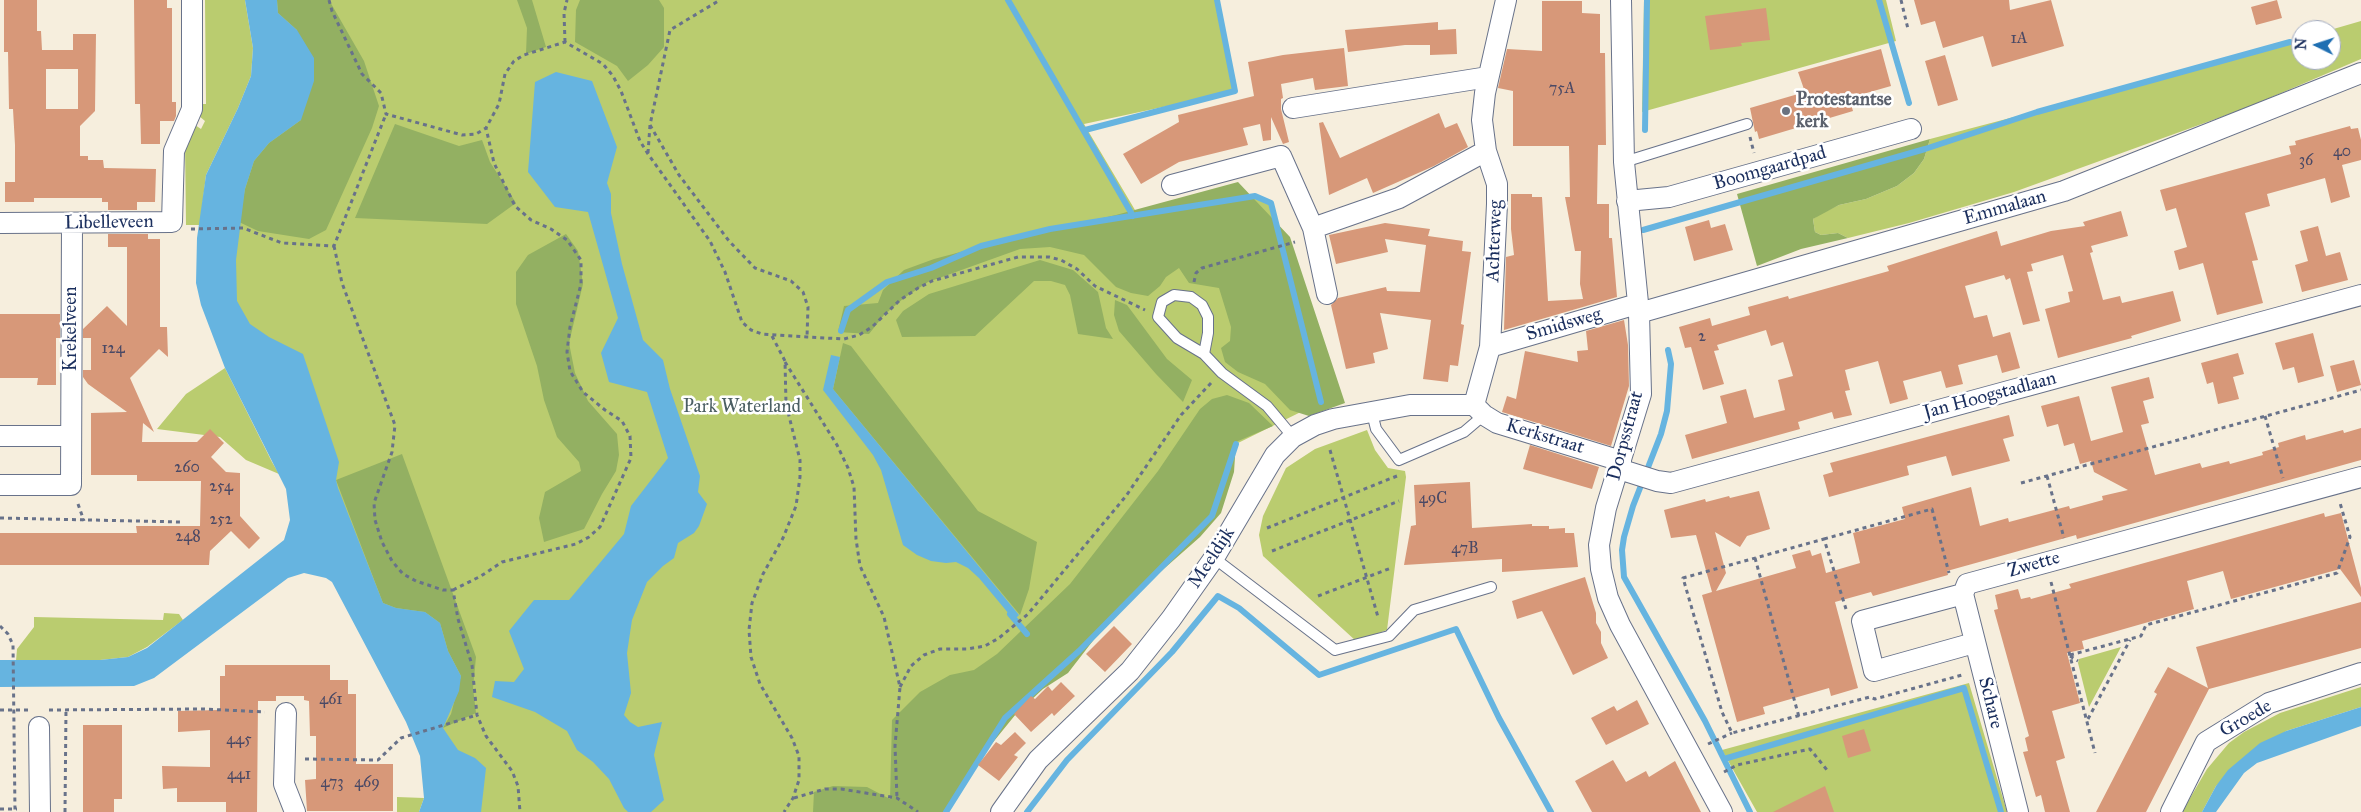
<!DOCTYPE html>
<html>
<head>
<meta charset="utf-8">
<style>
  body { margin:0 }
  #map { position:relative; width:2361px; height:812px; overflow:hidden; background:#f6eedd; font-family:"IM FELL Great Primer",serif }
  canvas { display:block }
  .north { position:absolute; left:2291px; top:20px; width:50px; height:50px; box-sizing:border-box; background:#fff; border:1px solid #a4acbf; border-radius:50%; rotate:274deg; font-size:14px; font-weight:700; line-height:20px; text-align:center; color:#1b2f5e }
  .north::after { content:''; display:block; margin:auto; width:18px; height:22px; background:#1f6fb2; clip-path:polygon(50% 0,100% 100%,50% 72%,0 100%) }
</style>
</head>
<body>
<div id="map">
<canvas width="2361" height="812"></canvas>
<div class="north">N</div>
</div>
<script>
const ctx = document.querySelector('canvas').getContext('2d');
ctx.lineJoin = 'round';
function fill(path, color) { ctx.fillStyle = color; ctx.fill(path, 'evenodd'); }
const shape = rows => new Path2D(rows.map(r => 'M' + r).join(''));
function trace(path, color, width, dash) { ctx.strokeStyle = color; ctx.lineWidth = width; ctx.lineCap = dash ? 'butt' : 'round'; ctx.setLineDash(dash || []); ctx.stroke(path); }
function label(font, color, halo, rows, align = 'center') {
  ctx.font = font + ' "IM FELL Great Primer",serif'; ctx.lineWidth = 5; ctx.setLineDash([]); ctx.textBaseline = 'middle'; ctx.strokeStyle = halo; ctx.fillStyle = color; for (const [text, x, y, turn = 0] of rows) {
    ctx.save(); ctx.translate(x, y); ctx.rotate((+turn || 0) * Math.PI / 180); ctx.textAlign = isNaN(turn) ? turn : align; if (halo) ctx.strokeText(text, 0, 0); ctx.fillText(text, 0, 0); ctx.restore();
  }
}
fill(shape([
  [205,0,245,0,253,48,251,76,238,108,206,175,200,225,186,225,185,143,195,125,201,129,205,121,199,116,199,104,206,104],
  [256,0,1218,0,1237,88,1228,93,1084,124,1135,210,1130,211,1133,216,1255,196,1271,203,1321,402,1236,444,1212,516,1005,718,946,812,443,812,398,648,224,298,219,208,263,108],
  [1644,0,1886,0,1896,41,1642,112],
  [2361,21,2361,59,2246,108,2014,192,1909,223,1848,238,1838,233,1821,235,1815,232,1813,219,1820,214,1839,205,1866,199,1897,186,1914,173,1924,159,1930,139,2178,74,2301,38,2301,60,2331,60,2330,30],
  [225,368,272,462,279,474,246,460,220,437,157,429,186,394],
  [1367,430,1375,450,1388,468,1405,471,1406,477,1387,630,1356,641,1263,556,1259,535,1263,516,1286,468,1315,449],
  [164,613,179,614,183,620,147,647,128,657,100,660,16,661,17,649,34,627,34,617,163,620],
  [2121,647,2089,707,2078,663,2079,659],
  [1969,683,2007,812,1757,812,1722,750],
  [2361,687,2361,707,2286,731,2216,786,2202,812,2182,812,2207,769,2229,743,2244,732,2280,713],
  [397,797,424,798,419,812,397,812]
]), '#bacc6f');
fill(shape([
  [277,0,329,0,364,61,379,106,372,128,326,230,309,239,258,231,239,222,245,189,254,161,269,143,301,120,297,30,278,13],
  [517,0,532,0,546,47,526,54,527,28],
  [580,0,659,0,664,8,664,47,648,65,628,81,617,66,575,42,576,10],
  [395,124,459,146,482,140,490,162,516,203,487,224,355,218],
  [1930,139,1924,159,1914,173,1897,186,1866,199,1839,205,1813,219,1815,232,1821,235,1838,233,1848,238,1801,249,1757,266,1737,194],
  [1238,182,1290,237,1345,403,1309,416,1290,410,1265,384,1238,372,1225,362,1221,348,1230,341,1231,327,1219,288,1189,283,1179,268,1166,277,1160,286,1148,296,1131,293,1116,287,1084,255,1050,247,1020,249,928,282,904,298,884,315,869,334,838,332,844,306,878,303,883,290,904,270,934,259,1002,241,1116,215],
  [566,234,578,251,583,284,569,343,575,373,588,401,617,434,619,455,616,471,602,494,584,529,544,542,539,518,545,492,581,471,579,462,557,437,544,400,537,366,516,304,516,272,528,255],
  [1040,260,1073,270,1098,292,1106,328,1113,339,1078,334,1070,295,1065,285,1051,281,1034,281,975,336,902,337,896,320,903,311,929,294],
  [1115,300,1127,305,1167,359,1192,380,1183,402,1156,374,1119,331,1114,315],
  [843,343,851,346,978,511,1037,542,1029,589,1020,615,833,389],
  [1227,395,1249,403,1273,426,1236,442,1234,472,1221,513,1200,537,1116,611,1068,673,1043,689,1016,714,968,773,946,812,813,812,814,792,833,786,867,787,890,799,892,720,920,692,950,675,974,670,997,654,1070,584,1158,471,1200,409,1212,399],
  [402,454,476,657,473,688,476,713,443,728,451,714,461,676,448,651,440,623,425,612,396,608,383,603,336,480]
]), '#93b062');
fill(shape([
  [245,0,277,0,278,13,297,30,314,58,314,81,301,120,269,143,254,161,245,189,236,260,237,301,250,324,269,337,303,354,339,462,336,480,338,488,383,603,396,608,425,612,440,623,448,651,461,676,459,691,443,728,458,750,475,758,486,768,481,812,419,812,424,798,420,756,406,722,332,582,326,578,304,573,288,578,154,678,134,686,0,687,0,660,100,660,128,657,147,648,284,540,290,520,286,489,225,368,201,305,196,283,197,238,206,175,238,108,251,76,253,48],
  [556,72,592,81,617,147,607,183,611,194,611,213,622,264,643,340,663,360,670,389,700,476,698,492,707,504,699,526,694,533,678,543,674,558,663,566,647,582,632,620,627,653,631,693,624,715,630,722,638,727,662,722,654,755,664,800,651,812,628,812,624,808,609,779,593,762,577,750,567,731,535,712,492,697,495,681,514,682,524,669,509,631,534,600,569,600,624,534,631,506,668,458,647,392,609,382,601,353,618,318,588,212,555,207,528,172,535,82],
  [831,355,840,357,833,389,1019,615,1014,620,979,578,968,568,956,562,946,563,931,561,917,555,903,545,881,470,873,455,823,390],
  [2361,707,2361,726,2257,763,2244,773,2216,812,2202,812,2216,786,2228,770,2260,743,2286,731]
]), '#66b4e0');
trace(shape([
  [1008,0,1133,216],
  [1879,0,1909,103],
  [1085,130,1235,91,1217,0],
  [1645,130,1647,0],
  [1643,230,1925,149,2037,112,2290,42],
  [841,331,848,310,887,282,931,268,981,246,1050,229,1255,196,1271,203,1321,402],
  [1668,350,1671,364,1667,411,1661,434,1633,506,1624,537,1622,550,1624,577,1705,721,1750,812],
  [1010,614,1027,634],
  [1724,759,1964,688,2001,812],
  [946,812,1005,718,1079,651,1212,516,1236,444],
  [1027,812,1067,760,1172,652,1218,596,1239,608,1319,675,1456,629,1499,718,1551,812]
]), '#66b4e0', 6);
fill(shape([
  [4,0,37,0,37,31,41,31,42,50,73,50,73,34,96,34,95,111,80,126,80,156,88,156,88,160,103,160,104,168,156,169,155,202,137,202,137,210,108,210,108,202,102,202,102,198,34,198,34,202,5,202,5,182,15,182,15,145,13,109,9,109,8,52,4,52],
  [46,69,78,69,78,109,46,109],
  [134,0,167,0,167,8,172,8,172,102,176,102,176,116,174,121,160,121,160,144,141,144,140,104,135,104],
  [1914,0,2009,0,2010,10,2051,0,2064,46,1992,67,1983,36,1943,48,1935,21,1921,25],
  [2277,0,2282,18,2256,25,2251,7],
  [1542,1,1582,1,1582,13,1600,14,1600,53,1605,53,1606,145,1598,145,1597,204,1609,204,1609,238,1612,238,1617,297,1504,330,1506,257,1514,255,1511,229,1511,194,1532,194,1532,197,1542,197,1548,301,1583,299,1580,284,1581,251,1575,251,1565,197,1570,197,1569,146,1513,146,1513,91,1498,88,1507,49,1542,51],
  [1766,8,1770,40,1741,43,1742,46,1710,50,1705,16],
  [1438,22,1438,30,1456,29,1457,54,1430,55,1430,45,1405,45,1348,52,1345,30],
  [1344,48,1348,86,1315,90,1313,78,1281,84,1283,98,1281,99,1281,109,1289,142,1283,144,1271,117,1271,140,1263,141,1260,124,1243,128,1248,145,1179,162,1141,184,1123,154,1179,122,1178,115,1254,96,1248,62,1283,55],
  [1881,49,1891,86,1849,98,1853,111,1759,139,1757,131,1755,132,1750,108,1805,92,1798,72],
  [1945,55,1958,100,1938,106,1925,61],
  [1439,113,1445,128,1457,123,1468,147,1434,166,1373,193,1367,178,1329,195,1319,123,1323,122,1340,158],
  [2350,126,2351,129,2358,128,2361,140,2361,160,2342,165,2350,197,2331,203,2325,178,2267,194,2270,206,2245,213,2258,260,2252,261,2263,303,2217,315,2203,263,2179,270,2174,251,2187,247,2176,208,2166,211,2160,190,2291,154,2289,146,2296,145,2295,141],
  [2121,211,2128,236,2091,246,2093,252,2090,253,2103,300,2120,296,2122,303,2173,291,2181,321,2131,336,2132,338,2058,358,2045,309,2070,302,2068,292,2073,291,2063,255,2031,264,2033,271,2027,272,2040,321,2023,325,2010,278,2006,280,2004,275,1965,286,1974,318,1987,315,1993,337,2010,332,2020,368,2002,373,1997,355,1958,365,1963,384,1946,388,1941,371,1903,381,1908,399,1890,404,1878,361,1845,370,1850,390,1845,391,1852,415,1834,419,1832,412,1798,422,1800,429,1692,459,1685,435,1727,423,1720,396,1746,389,1754,418,1785,410,1778,380,1793,376,1783,342,1771,346,1766,330,1717,345,1719,350,1714,351,1724,384,1703,390,1691,347,1685,348,1679,327,1710,318,1712,326,1750,315,1748,307,1788,296,1789,299,1889,271,1887,266,1997,231,2001,246,2051,231,2085,226,2083,222],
  [1709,220,1711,228,1725,224,1733,250,1694,261,1685,227],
  [1385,223,1430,229,1428,236,1463,241,1462,251,1471,252,1461,324,1464,325,1458,366,1450,365,1448,382,1423,379,1431,320,1380,313,1388,349,1373,353,1375,363,1346,369,1331,305,1338,298,1386,287,1387,291,1420,292,1426,245,1385,239,1388,252,1336,264,1329,235],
  [2318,226,2326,256,2340,252,2348,280,2302,292,2295,265,2308,261,2300,231],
  [108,234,148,234,148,239,160,239,160,327,167,327,168,357,159,349,130,378,154,432,143,423,142,442,197,442,210,429,224,443,211,457,226,472,240,473,240,516,260,538,249,549,231,531,210,551,209,565,0,565,0,533,137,533,136,526,200,526,201,481,137,481,137,475,91,475,91,413,127,412,88,384,83,377,83,370,91,370,91,338,83,338,83,329,107,306,127,326,127,247,108,247],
  [0,314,60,314,60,338,56,338,56,385,37,385,38,378,0,378],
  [1624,320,1628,345,1629,386,1611,446,1502,412,1507,396,1516,399,1525,351,1578,362,1577,351,1588,350,1586,331],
  [2313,333,2324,376,2298,383,2294,367,2283,370,2275,343],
  [2238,353,2244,374,2233,377,2239,399,2218,404,2213,382,2207,384,2201,363],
  [2354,360,2361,385,2337,392,2330,366],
  [2149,377,2154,398,2143,401,2149,423,2141,425,2155,475,2200,463,2202,468,2229,461,2230,464,2263,455,2262,452,2279,447,2278,443,2305,435,2306,440,2343,430,2344,433,2361,428,2361,460,2077,539,2076,535,1947,571,1948,575,1873,596,1871,592,1835,602,1858,688,1831,696,1829,688,1763,707,1765,714,1737,722,1702,595,1712,592,1696,535,1671,538,1664,510,1705,499,1706,502,1729,496,1730,498,1759,491,1770,529,1747,536,1740,547,1715,532,1726,573,1716,591,1796,568,1792,555,1810,550,1812,556,1821,553,1826,573,1860,563,1853,533,1905,519,1902,507,1971,487,1980,526,2008,518,2009,522,2069,506,2070,509,2103,500,2102,496,2128,490,2094,472,2091,461,2080,464,2074,443,2064,446,2058,424,2047,427,2041,406,2079,396,2091,441,2123,432,2111,387],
  [2009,415,2014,436,2003,439,2010,461,1952,476,1946,456,1907,466,1909,475,1829,497,1823,475,1833,472,1830,463],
  [1530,445,1599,467,1592,489,1523,469],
  [1470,482,1472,528,1532,524,1532,526,1549,526,1549,529,1565,528,1565,533,1574,533,1578,567,1502,572,1502,559,1404,565,1411,526,1416,525,1414,485],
  [2324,513,2325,517,2341,513,2361,588,2361,597,2340,569,2231,599,2223,571,2187,581,2194,609,2082,641,2084,649,2067,653,2080,703,2052,711,2065,758,2056,761,2070,812,2045,812,2041,795,2036,797,2023,752,2028,751,2025,738,2029,736,1994,610,1998,609,1995,595,2018,589,2021,599,2030,597,2031,599,2071,588,2069,584],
  [1585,577,1596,613,1596,623,1601,632,1601,643,1608,658,1573,675,1542,611,1517,619,1512,601],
  [2361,602,2361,648,2209,689,2146,812,2096,812,2157,694,2154,692,2168,667,2208,688,2196,647],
  [1114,626,1132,644,1105,672,1086,654],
  [225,665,330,665,330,680,348,680,348,694,356,694,356,764,393,764,393,811,307,811,305,780,316,779,316,736,310,736,309,701,304,700,304,696,276,696,276,701,258,701,257,812,226,812,226,802,177,802,177,788,163,789,162,766,210,767,210,730,178,732,178,711,220,710,220,676,225,676],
  [1061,682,1075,696,1054,716,1052,713,1031,732,1014,714,1031,696,1035,699,1048,686,1052,691],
  [1637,700,1649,724,1606,745,1591,718,1614,706,1617,711],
  [83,725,122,725,122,799,114,799,114,812,83,812],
  [1864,729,1871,751,1848,758,1842,736],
  [1015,732,1026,743,1014,755,1018,757,999,781,978,765,996,742,1001,745],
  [1613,760,1626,782,1646,771,1649,777,1675,761,1701,812,1592,812,1575,781],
  [1825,786,1834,812,1773,812]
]), '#d79879');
const lane = shape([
  [1624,162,1747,124],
  [1204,354,1208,333,1208,317,1202,305,1191,297,1174,295,1162,302,1158,317,1177,338,1204,354,1222,373,1267,406,1293,437],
  [1372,413,1376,429,1399,460,1464,432,1484,415],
  [1214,558,1335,650,1389,636,1414,610,1491,587]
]);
const street = shape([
  [1621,0,1624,162,1639,313,1641,394,1606,508,1599,545,1601,569,1608,598,1620,625,1722,812],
  [1293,108,1488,77],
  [1172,185,1281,156,1313,228,1399,198,1486,151],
  [1627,201,1669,197,1911,129],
  [0,223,172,222,174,151,192,109,192,0],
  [1313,228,1327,294],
  [1639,313,2064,191,2361,73],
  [1490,347,1637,304],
  [1474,405,1490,347,1497,204,1497,184,1486,151,1482,120,1485,93,1506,0],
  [1474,405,1484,415,1497,423,1621,461],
  [0,436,70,436],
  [1619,469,1657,481,1671,483,2361,295],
  [0,485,71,485,72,223],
  [1963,594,2018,812],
  [1974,643,1874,671,1862,621,1963,594,1967,584,2361,477],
  [286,713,284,784,295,812],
  [39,727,40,812],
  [1001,812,1038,760,1130,671,1171,619,1214,558,1275,455,1293,437,1315,425,1333,419,1410,405,1474,405],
  [2171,812,2206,742,2269,703,2361,673]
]);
trace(lane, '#68728a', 12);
trace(street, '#68728a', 22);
trace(shape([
  [329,0,332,11,362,74,381,93,386,114,462,135,476,134,486,128,499,104,505,74,514,61,524,55,565,42,603,64,613,76,621,91,640,141,648,154,710,241,725,272,742,322,751,330,762,334,807,337,844,339,859,335,872,327,900,300,918,288,932,281,1018,257,1049,257,1061,260,1077,269,1095,286,1145,310],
  [1901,0,1908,29],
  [565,42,564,13,567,0],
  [650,125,679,175,729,241,755,268,791,281,803,292,808,307,807,337],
  [1750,137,1754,153],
  [648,153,650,125,670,30,720,0],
  [191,229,243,228,282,243,334,246,386,114],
  [334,246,342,283,395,425,392,452,374,503,375,520,382,542,392,561,403,574,416,581,443,590,453,590,458,619,472,665,477,715,486,736,512,771,518,786,520,812],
  [1194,282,1196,273,1202,268,1295,242],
  [772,336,785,361,786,404,800,460,800,477,796,506,783,538,763,574,752,603,749,630,751,657,760,684,792,738,799,756,799,780,793,798,784,812],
  [785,362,837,445,848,468,854,487,856,539,860,566,884,617,900,687,895,746,897,798],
  [2265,416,2283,478],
  [1330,450,1378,617],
  [2047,476,2064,538],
  [2021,483,2361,390],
  [78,504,84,521],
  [0,518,181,522],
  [1267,528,1397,476],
  [1824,539,1932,509,1949,573],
  [1272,551,1399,501],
  [1755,558,1799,717],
  [2051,582,2095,753],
  [453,590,481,576,502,562,576,544,589,537,600,527,631,458,630,436,622,421,605,410,583,392,570,371,567,352,570,327,581,284,581,260,567,240,551,229,531,220,515,206,494,163,486,128],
  [1318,596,1391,568],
  [1846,609,1824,539,1683,578,1722,712,1732,733,1870,697,1875,699,1962,675],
  [0,626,8,634,13,645,15,812],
  [2070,655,2141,636,2146,625,2337,573,2350,537,2340,503],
  [2070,656,2078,661],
  [900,687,911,666,924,655,940,649,967,649,985,646,999,638,1028,614,1126,496,1181,415,1211,383],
  [0,710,28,710],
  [49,710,204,709,265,712],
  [2088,719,2130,640],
  [1708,744,1732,733],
  [305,759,378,760,401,738,477,715],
  [1724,772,1737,765,1810,749,1827,770],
  [794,798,825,789,841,789,897,798,918,812],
  [0,809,17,809],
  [65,812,66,709]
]), '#68728a', 3, [4, 4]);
trace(lane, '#fff', 10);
trace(street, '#fff', 20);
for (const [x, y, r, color] of [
  [1786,111,5,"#6b7280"]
]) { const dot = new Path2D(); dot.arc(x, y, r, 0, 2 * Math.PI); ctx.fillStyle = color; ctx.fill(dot); trace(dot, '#fff', 2); }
label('16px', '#4a4965', null, [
  ["1A",2019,39],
  ["75A",1562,89],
  ["40",2342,152],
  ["36",2306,161],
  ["2",1702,337],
  ["124",113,349],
  ["260",187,468],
  ["254",221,487],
  ["49C",1433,499],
  ["252",221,520],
  ["248",188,537],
  ["47B",1465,549],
  ["461",331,700],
  ["445",239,740],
  ["441",239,775],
  ["473",332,783],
  ["469",367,783]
]);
label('bold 19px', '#5b616d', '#fff', [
  ["Protestantse",1796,100],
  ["kerk",1796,122]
], 'left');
label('19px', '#1b2f5e', '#fff', [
  ["Boomgaardpad",1770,169,-16],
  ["Emmalaan",2005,208,-16],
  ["Libelleveen",109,223,-1],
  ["Achterweg",1495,241,-88],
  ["Smidsweg",1564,325,-16],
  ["Krekelveen",71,329,-90],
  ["Jan Hoogstadlaan",1990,396,-15],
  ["Dorpsstraat",1626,436,-75],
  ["Kerkstraat",1545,437,17],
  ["Meeldijk",1212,558,-57],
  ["Zwette",2034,565,-16],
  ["Schare",1990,703,76],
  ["Groede",2246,719,-30]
]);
label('19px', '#4b5e63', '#fff', [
  ["Park Waterland",742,407]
]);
</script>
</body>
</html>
